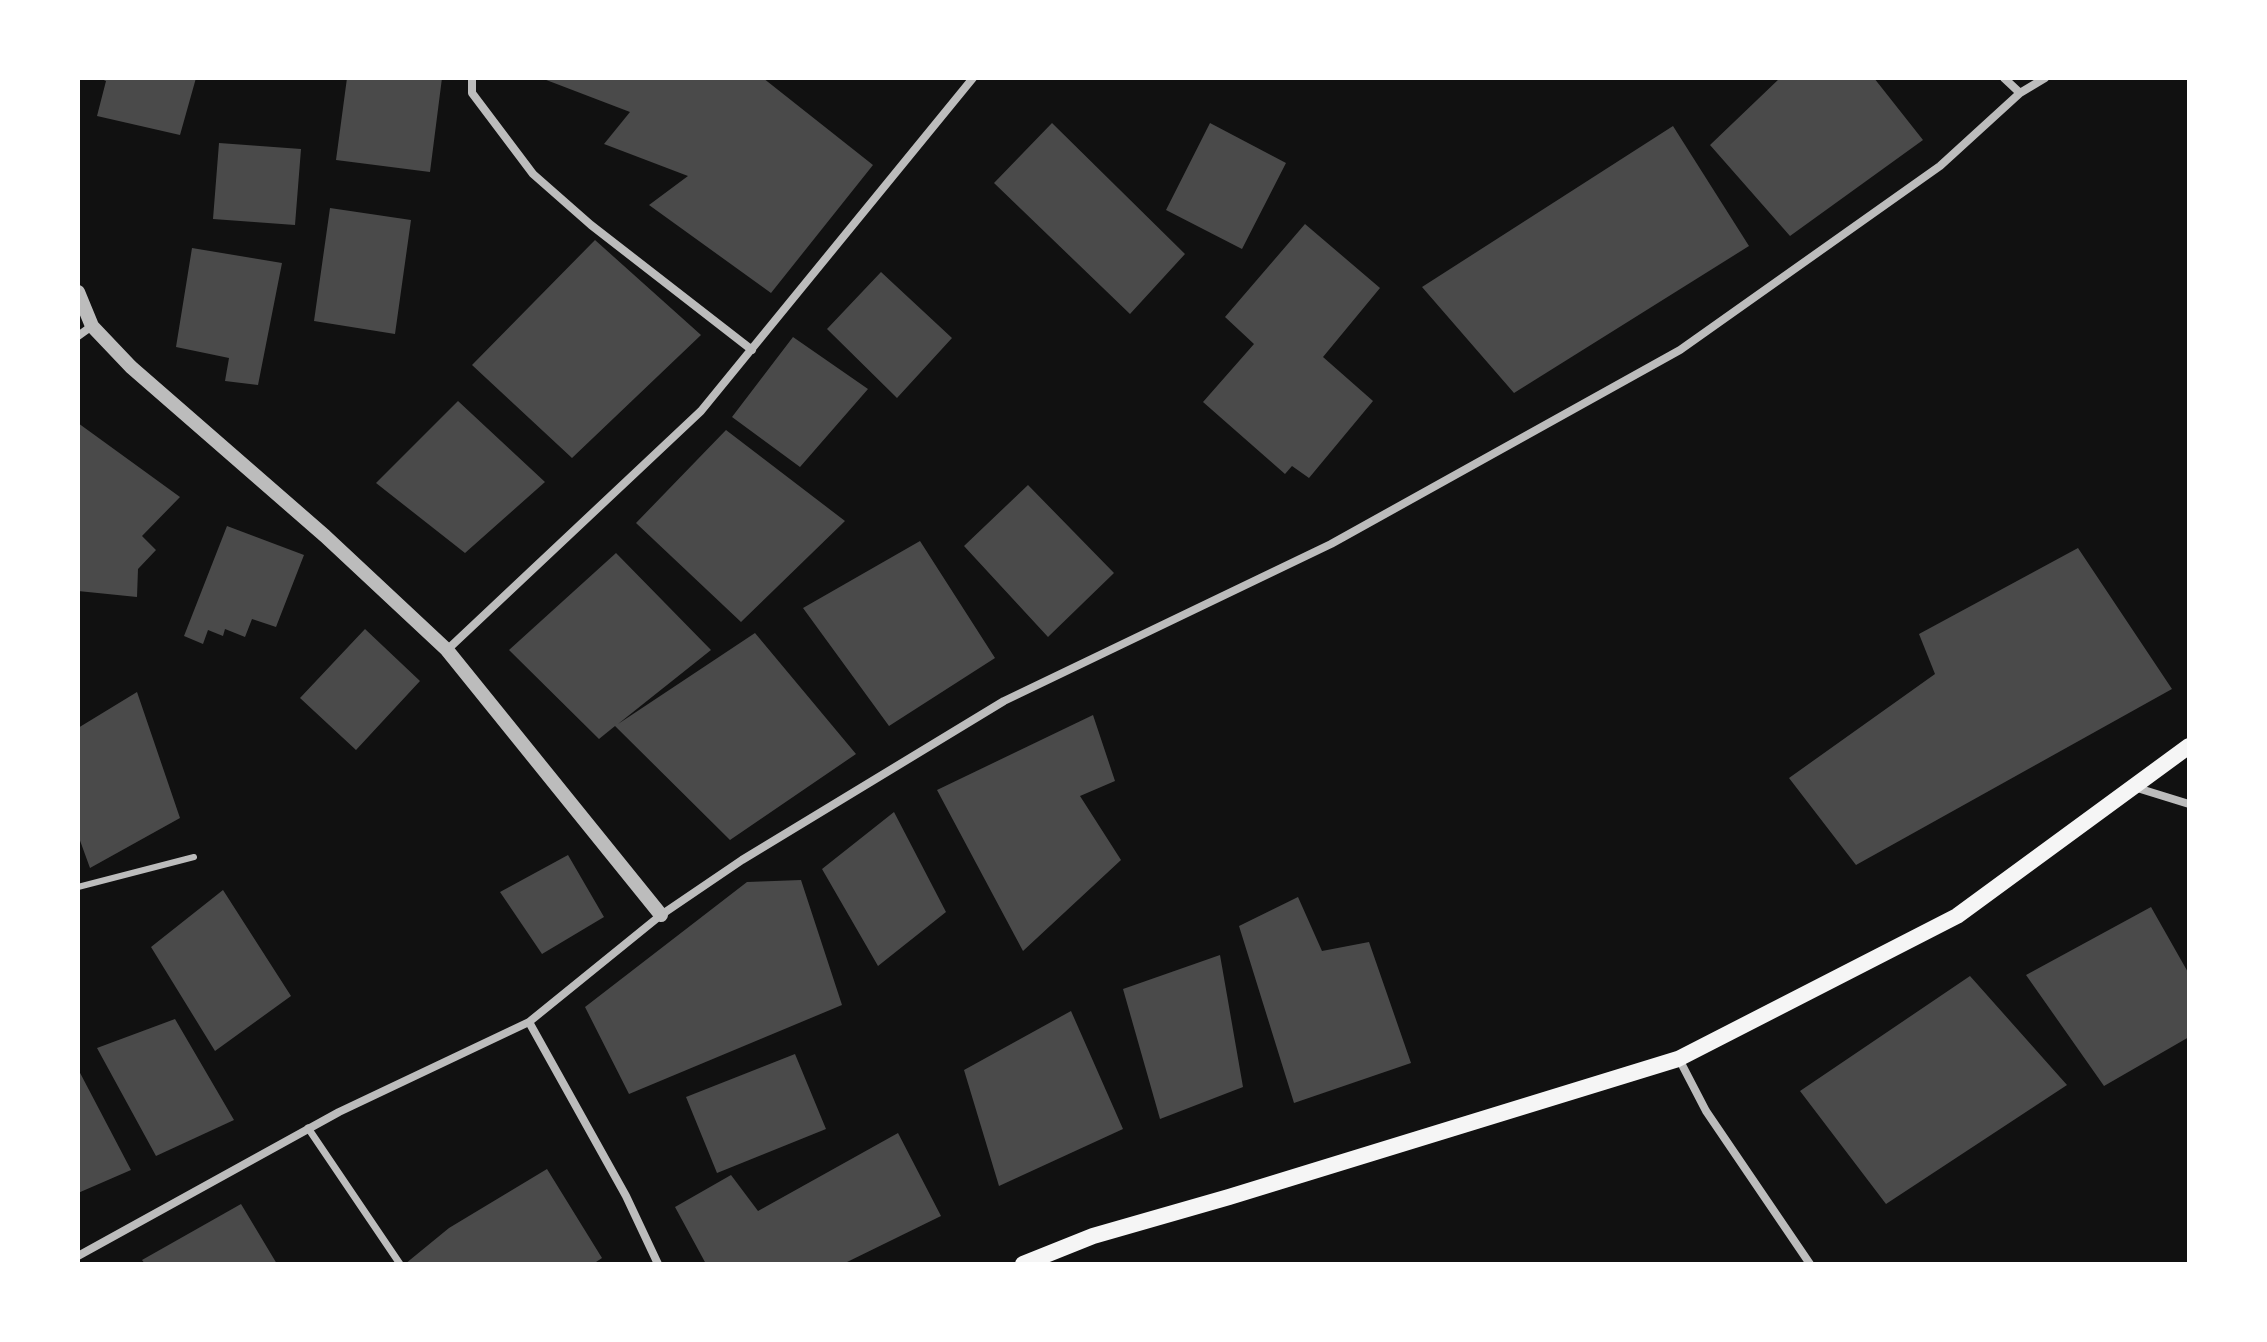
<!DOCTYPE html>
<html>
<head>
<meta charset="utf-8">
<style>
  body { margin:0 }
  #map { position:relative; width:2267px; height:1342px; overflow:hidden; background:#111; font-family:"Zilla Slab",serif }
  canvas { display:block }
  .frame { position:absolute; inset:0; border:80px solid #fff; pointer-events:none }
</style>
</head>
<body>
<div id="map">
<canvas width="2267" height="1342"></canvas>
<div class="frame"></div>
</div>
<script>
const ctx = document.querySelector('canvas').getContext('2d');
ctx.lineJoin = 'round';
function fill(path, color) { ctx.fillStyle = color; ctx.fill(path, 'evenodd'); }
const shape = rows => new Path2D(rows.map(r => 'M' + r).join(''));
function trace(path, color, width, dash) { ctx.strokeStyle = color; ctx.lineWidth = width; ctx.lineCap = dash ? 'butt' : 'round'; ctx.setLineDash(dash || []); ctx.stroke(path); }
fill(shape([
  [99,78,196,78,180,135,97,116,106,81],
  [347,78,442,78,430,172,336,160],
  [541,78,763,78,873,165,771,293,649,205,688,176,604,144,630,112],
  [1780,78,1874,78,1923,140,1790,236,1710,145],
  [1052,123,1185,254,1130,314,994,183],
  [1210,123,1286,163,1242,249,1166,210],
  [1673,126,1749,246,1514,393,1422,287],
  [219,143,301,149,295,225,213,219],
  [330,208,411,220,395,334,314,321],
  [1305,224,1380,288,1323,357,1373,401,1309,478,1292,466,1285,474,1203,402,1254,344,1225,317],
  [595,240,701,335,572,458,472,365],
  [192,248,282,263,258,385,225,381,229,358,176,347],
  [881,272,952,338,897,398,827,329],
  [793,337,868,389,800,467,732,417],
  [458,401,545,482,465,553,376,483],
  [78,423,180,497,142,536,156,550,138,569,137,597,78,591],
  [726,430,845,521,741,622,636,523],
  [1028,485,1114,573,1048,637,964,546],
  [227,526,304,555,276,627,252,619,245,637,225,629,223,636,208,630,203,644,184,636],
  [920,541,995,658,889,726,803,608],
  [2078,548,2172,689,1856,865,1789,778,1935,674,1919,634],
  [616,553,711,650,618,724,755,633,856,754,730,840,615,726,599,739,509,650],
  [365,629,420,681,356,750,300,698],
  [137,692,180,818,90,868,78,835,78,728],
  [1093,715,1115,781,1080,796,1121,860,1023,951,937,790],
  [894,812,946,912,878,966,822,869],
  [568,855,604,917,542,954,500,892],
  [801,880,842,1005,629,1094,585,1007,747,882],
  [223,890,291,996,215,1051,151,947],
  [1298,897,1322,951,1369,942,1411,1063,1294,1103,1239,926],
  [2151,907,2189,974,2189,1037,2104,1086,2026,975],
  [1220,955,1243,1087,1160,1119,1123,989],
  [1970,976,2067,1085,1886,1204,1800,1091],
  [1071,1011,1123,1129,999,1186,964,1070],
  [175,1019,234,1120,156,1156,97,1048],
  [795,1054,826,1129,717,1173,686,1097],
  [78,1069,131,1170,78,1193],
  [898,1133,941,1216,843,1264,706,1264,675,1207,731,1175,758,1211],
  [547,1169,602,1258,593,1264,405,1264,449,1228],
  [241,1204,277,1264,145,1264,142,1260]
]), '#4a4a4a');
trace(shape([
  [78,887,194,857]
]), '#bcbcbc', 6);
trace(shape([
  [308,1128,400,1264]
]), '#bcbcbc', 7);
trace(shape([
  [472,78,472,93,533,174,591,225,752,350],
  [2004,78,2020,93],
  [78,336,92,326],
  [447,650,701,411,973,78],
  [2134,787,2189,804],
  [529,1022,626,1196,658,1264],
  [1679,1059,1706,1111,1810,1264],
  [78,1256,339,1112,529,1022,661,915,742,860,1004,701,1331,544,1680,350,1940,166,2020,93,2045,78]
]), '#bcbcbc', 8);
trace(shape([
  [78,292,92,326,131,367,325,536,447,650,661,915]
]), '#bcbcbc', 14);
trace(shape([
  [1023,1264,1093,1236,1229,1197,1678,1059,1957,916,2189,746]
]), '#f5f5f5', 16);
</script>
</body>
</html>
